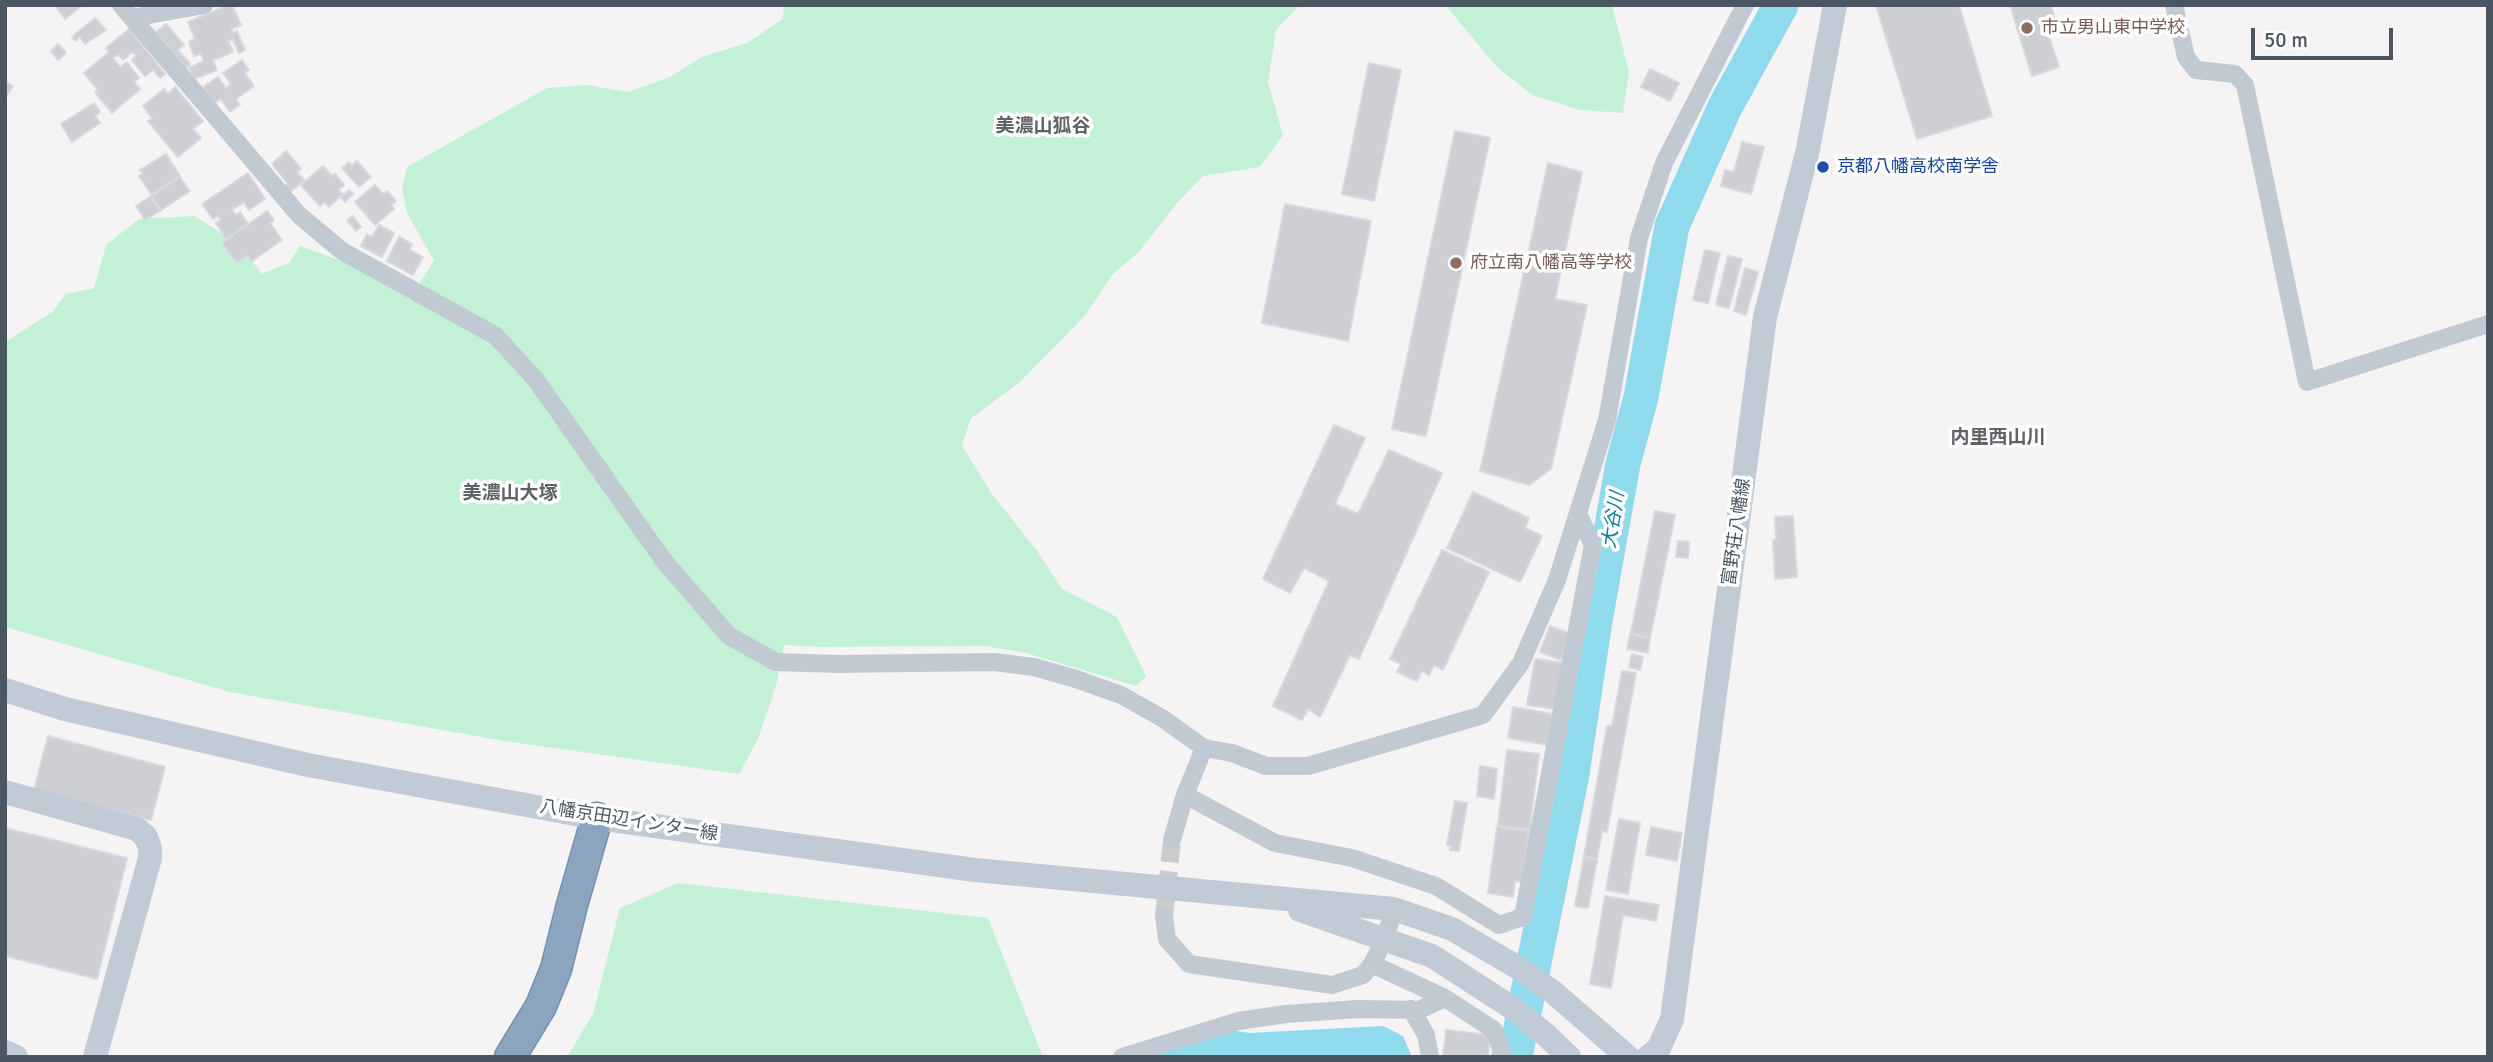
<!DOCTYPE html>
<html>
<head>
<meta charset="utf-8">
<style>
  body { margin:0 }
  #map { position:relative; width:2493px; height:1062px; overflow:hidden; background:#f5f3f3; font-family:Signika,sans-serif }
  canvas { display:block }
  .frame { position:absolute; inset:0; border:7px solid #4a5661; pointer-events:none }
  .scale { position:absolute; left:2251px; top:28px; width:142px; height:32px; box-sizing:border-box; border:4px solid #4a5661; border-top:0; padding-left:9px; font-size:21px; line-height:24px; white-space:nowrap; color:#4a5661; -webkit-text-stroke:5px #fff; paint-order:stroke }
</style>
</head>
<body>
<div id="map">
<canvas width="2493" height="1062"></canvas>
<div class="frame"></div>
<div class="scale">50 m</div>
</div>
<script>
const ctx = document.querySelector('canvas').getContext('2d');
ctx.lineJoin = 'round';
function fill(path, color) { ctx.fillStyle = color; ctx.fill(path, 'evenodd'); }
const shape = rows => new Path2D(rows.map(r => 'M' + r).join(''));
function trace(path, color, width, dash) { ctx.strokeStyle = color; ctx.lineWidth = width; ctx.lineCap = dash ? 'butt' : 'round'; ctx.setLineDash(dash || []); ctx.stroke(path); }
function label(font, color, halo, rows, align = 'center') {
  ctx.font = font + ' Signika,"Noto Sans JP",sans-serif'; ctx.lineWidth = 7; ctx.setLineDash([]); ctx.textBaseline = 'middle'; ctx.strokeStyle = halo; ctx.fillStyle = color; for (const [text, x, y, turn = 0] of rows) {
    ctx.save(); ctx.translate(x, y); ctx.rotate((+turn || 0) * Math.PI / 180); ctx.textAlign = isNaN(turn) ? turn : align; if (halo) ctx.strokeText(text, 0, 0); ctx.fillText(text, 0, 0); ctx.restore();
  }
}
fill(shape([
  [784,5,1300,5,1276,30,1268,82,1283,135,1260,167,1203,176,1177,203,1138,253,1113,274,1084,317,1019,383,971,418,962,446,992,494,1038,552,1062,589,1117,617,1146,676,1136,686,1026,653,986,646,820,647,784,645,776,686,758,739,739,774,504,741,230,692,5,627,5,339,9,340,52,312,66,294,94,288,106,245,139,219,195,216,238,244,262,274,289,263,300,246,375,273,409,299,434,261,407,213,402,188,407,167,547,88,586,85,628,92,670,77,702,57,747,43,783,19],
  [1445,5,1612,5,1629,72,1623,113,1580,110,1532,95,1497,67],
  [678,883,988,918,1043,1057,567,1057,593,1014,620,908]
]), '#c3f1d5');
fill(shape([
  [1383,1026,1403,1036,1412,1057,1145,1057,1217,1028,1250,1033]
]), '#90daee');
trace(shape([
  [1515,1057,1572,774,1595,621,1623,464,1641,397,1672,226,1725,107,1781,5]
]), '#90daee', 35);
const building = shape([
  [55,5,83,5,65,19,55,5],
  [229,5,232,5,241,25,231,29,233,33,237,31,245,50,239,53,233,39,228,41,233,52,213,60,217,70,194,79,189,68,204,61,201,54,194,56,189,42,195,39,188,22,229,5],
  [1876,5,1959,5,1992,116,1917,139,1876,5],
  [2010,5,2051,5,2057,27,2047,30,2059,67,2032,76,2010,5],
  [95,18,106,30,85,44,80,37,75,41,72,37,95,18],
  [166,24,184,45,178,50,190,64,186,68,156,32,166,24],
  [129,29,165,74,160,78,153,70,145,76,132,60,136,56,132,52,123,60,118,54,113,58,120,67,127,62,139,78,134,82,140,89,112,113,95,92,98,90,84,73,109,52,106,48,129,29],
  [58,44,66,53,58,60,51,51,58,44],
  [242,60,249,70,245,73,254,86,236,99,240,105,230,112,221,99,214,103,203,87,218,77,226,88,231,84,223,73,242,60],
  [1369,63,1401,70,1374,201,1342,194,1369,63],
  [1650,69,1679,83,1670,101,1641,87,1650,69],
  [5,81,13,86,5,98,5,81],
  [175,87,203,121,193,129,201,138,178,157,148,121,152,118,143,106,164,89,168,94,175,87],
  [94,103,100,112,95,116,100,123,72,142,61,124,94,103],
  [1455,131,1490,138,1426,436,1392,429,1455,131],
  [1742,142,1764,147,1751,194,1721,186,1725,170,1734,172,1742,142],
  [286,151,301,169,297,172,304,180,288,194,283,188,288,184,272,164,286,151],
  [166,154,180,176,151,194,139,176,143,173,140,170,166,154],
  [357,161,371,177,359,187,342,168,349,162,352,165,357,161],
  [1548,163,1582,172,1555,299,1587,305,1551,469,1529,485,1480,471,1548,163],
  [323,166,332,176,335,174,344,185,338,190,343,194,329,207,325,202,320,206,301,185,323,166],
  [248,173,265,199,249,210,244,202,232,210,236,215,240,212,248,224,226,239,216,223,221,220,218,216,213,219,202,204,248,173],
  [180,177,190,191,161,210,151,196,180,177],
  [375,185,383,194,387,191,396,201,391,205,394,209,375,225,355,202,375,185],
  [349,190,353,194,345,202,341,197,349,190],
  [150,197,160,211,145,220,136,206,150,197],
  [1285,204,1371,221,1348,341,1262,323,1285,204],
  [267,211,274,220,270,223,282,240,252,261,247,255,237,263,222,243,267,211],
  [353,216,361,227,356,231,347,220,353,216],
  [379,225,394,233,382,257,361,246,367,234,372,237,379,225],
  [399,237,412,244,409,250,423,257,413,275,387,261,399,237],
  [1705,250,1720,253,1708,303,1693,300,1705,250],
  [1728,256,1742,259,1729,308,1716,305,1728,256],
  [1745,268,1758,272,1746,315,1734,311,1745,268],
  [1334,425,1365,438,1335,504,1358,514,1389,450,1442,473,1359,659,1350,655,1320,717,1308,709,1302,720,1273,706,1329,581,1304,568,1290,593,1263,579,1334,425],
  [1473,492,1529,518,1525,528,1542,536,1520,582,1447,548,1473,492],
  [1655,511,1675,515,1650,638,1631,633,1655,511],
  [1793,516,1797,577,1775,579,1773,540,1776,540,1775,517,1793,516],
  [1678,541,1689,542,1688,558,1676,557,1678,541],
  [1442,550,1489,572,1443,670,1434,665,1429,675,1422,671,1417,681,1397,672,1401,664,1390,659,1442,550],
  [1550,626,1571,634,1561,660,1540,652,1550,626],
  [1630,634,1650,638,1648,653,1627,649,1630,634],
  [1632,654,1643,657,1640,670,1629,667,1632,654],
  [1535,659,1563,663,1555,709,1527,705,1535,659],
  [1622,671,1636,673,1607,832,1602,831,1597,859,1584,856,1607,726,1612,726,1622,671],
  [1513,707,1553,714,1547,745,1508,738,1513,707],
  [48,736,165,767,151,820,34,790,48,736],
  [1507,750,1539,754,1530,825,1535,825,1534,830,1498,826,1507,750],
  [1480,766,1497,769,1494,799,1477,796,1480,766],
  [1455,801,1467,803,1459,851,1450,850,1451,846,1447,845,1455,801],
  [1619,819,1640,823,1628,894,1606,890,1619,819],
  [1497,827,1529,831,1522,882,1515,881,1513,897,1488,893,1497,827],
  [1651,827,1682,833,1677,861,1646,855,1651,827],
  [5,828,127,858,97,979,5,956,5,828],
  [1584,857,1597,860,1588,908,1575,906,1584,857],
  [1605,896,1659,905,1656,921,1623,915,1611,988,1590,984,1605,896],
  [1446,1030,1490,1035,1488,1057,1443,1057,1446,1030]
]);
fill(building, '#cdcfd5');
trace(building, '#d7d9de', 2);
trace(shape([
  [1164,916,1172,840]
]), '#caccce', 18, [18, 9]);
const highway = shape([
  [510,1057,541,1006,556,969,572,905,597,818]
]);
trace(highway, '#7690ad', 33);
trace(shape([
  [121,5,299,215,342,251,496,336,536,380,664,561,729,636,776,662,838,664,994,662,1034,667,1076,679,1121,695,1162,718,1204,748,1232,753,1266,766,1308,766,1483,715,1521,663,1557,580,1607,420,1639,238,1664,163,1745,5],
  [2174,5,2186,57,2196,70,2235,74,2245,85,2307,382,2488,324],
  [132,18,204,5],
  [1185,795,1275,843,1352,858,1436,886,1499,925,1523,917,1593,545,1578,514],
  [1172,840,1185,795,1204,748],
  [1164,916,1167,939,1189,964,1332,985,1363,975,1372,964,1385,939,1394,909],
  [1372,964,1445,998,1494,1030,1502,1051,1500,1057],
  [1411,1009,1426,1035,1430,1057],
  [1122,1057,1238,1021,1286,1014,1358,1009,1419,1010,1445,998]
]), '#c1cad2', 18);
trace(shape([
  [5,690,65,709,308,765,597,818,975,870,1394,909,1452,929,1517,967,1553,992,1628,1057],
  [5,792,137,829,146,837,150,848,150,858,95,1057],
  [1300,910,1432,956,1511,1007,1545,1034,1569,1057],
  [5,1052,16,1057],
  [1648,1057,1659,1048,1672,1019,1765,317,1808,149,1835,5]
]), '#c1cbd6', 24);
trace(highway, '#8ba5c1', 30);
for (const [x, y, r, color] of [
  [2027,28,7,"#8d6e63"],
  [1823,167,7,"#1a4fb4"],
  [1456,263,7,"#8d6e63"]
]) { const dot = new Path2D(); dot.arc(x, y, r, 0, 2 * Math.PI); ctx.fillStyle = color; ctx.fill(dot); trace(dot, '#fff', 2.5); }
label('18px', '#785e54', '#fff', [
  ["市立男山東中学校",2041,28],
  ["府立南八幡高等学校",1470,263]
], 'left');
label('18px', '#164399', '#fff', [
  ["京都八幡高校南学舎",1837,167]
], 'left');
label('18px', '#4a5661', '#fff', [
  ["富野荘八幡線",1737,532,-82],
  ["八幡京田辺インター線",629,821,9]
]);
label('bold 19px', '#5f6368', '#fff', [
  ["美濃山狐谷",1043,127],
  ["内里西山川",1998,438],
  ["美濃山大塚",510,494]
]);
label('italic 19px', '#0c7c9b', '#fff', [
  ["大谷川",1614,520,-81]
]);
</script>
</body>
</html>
